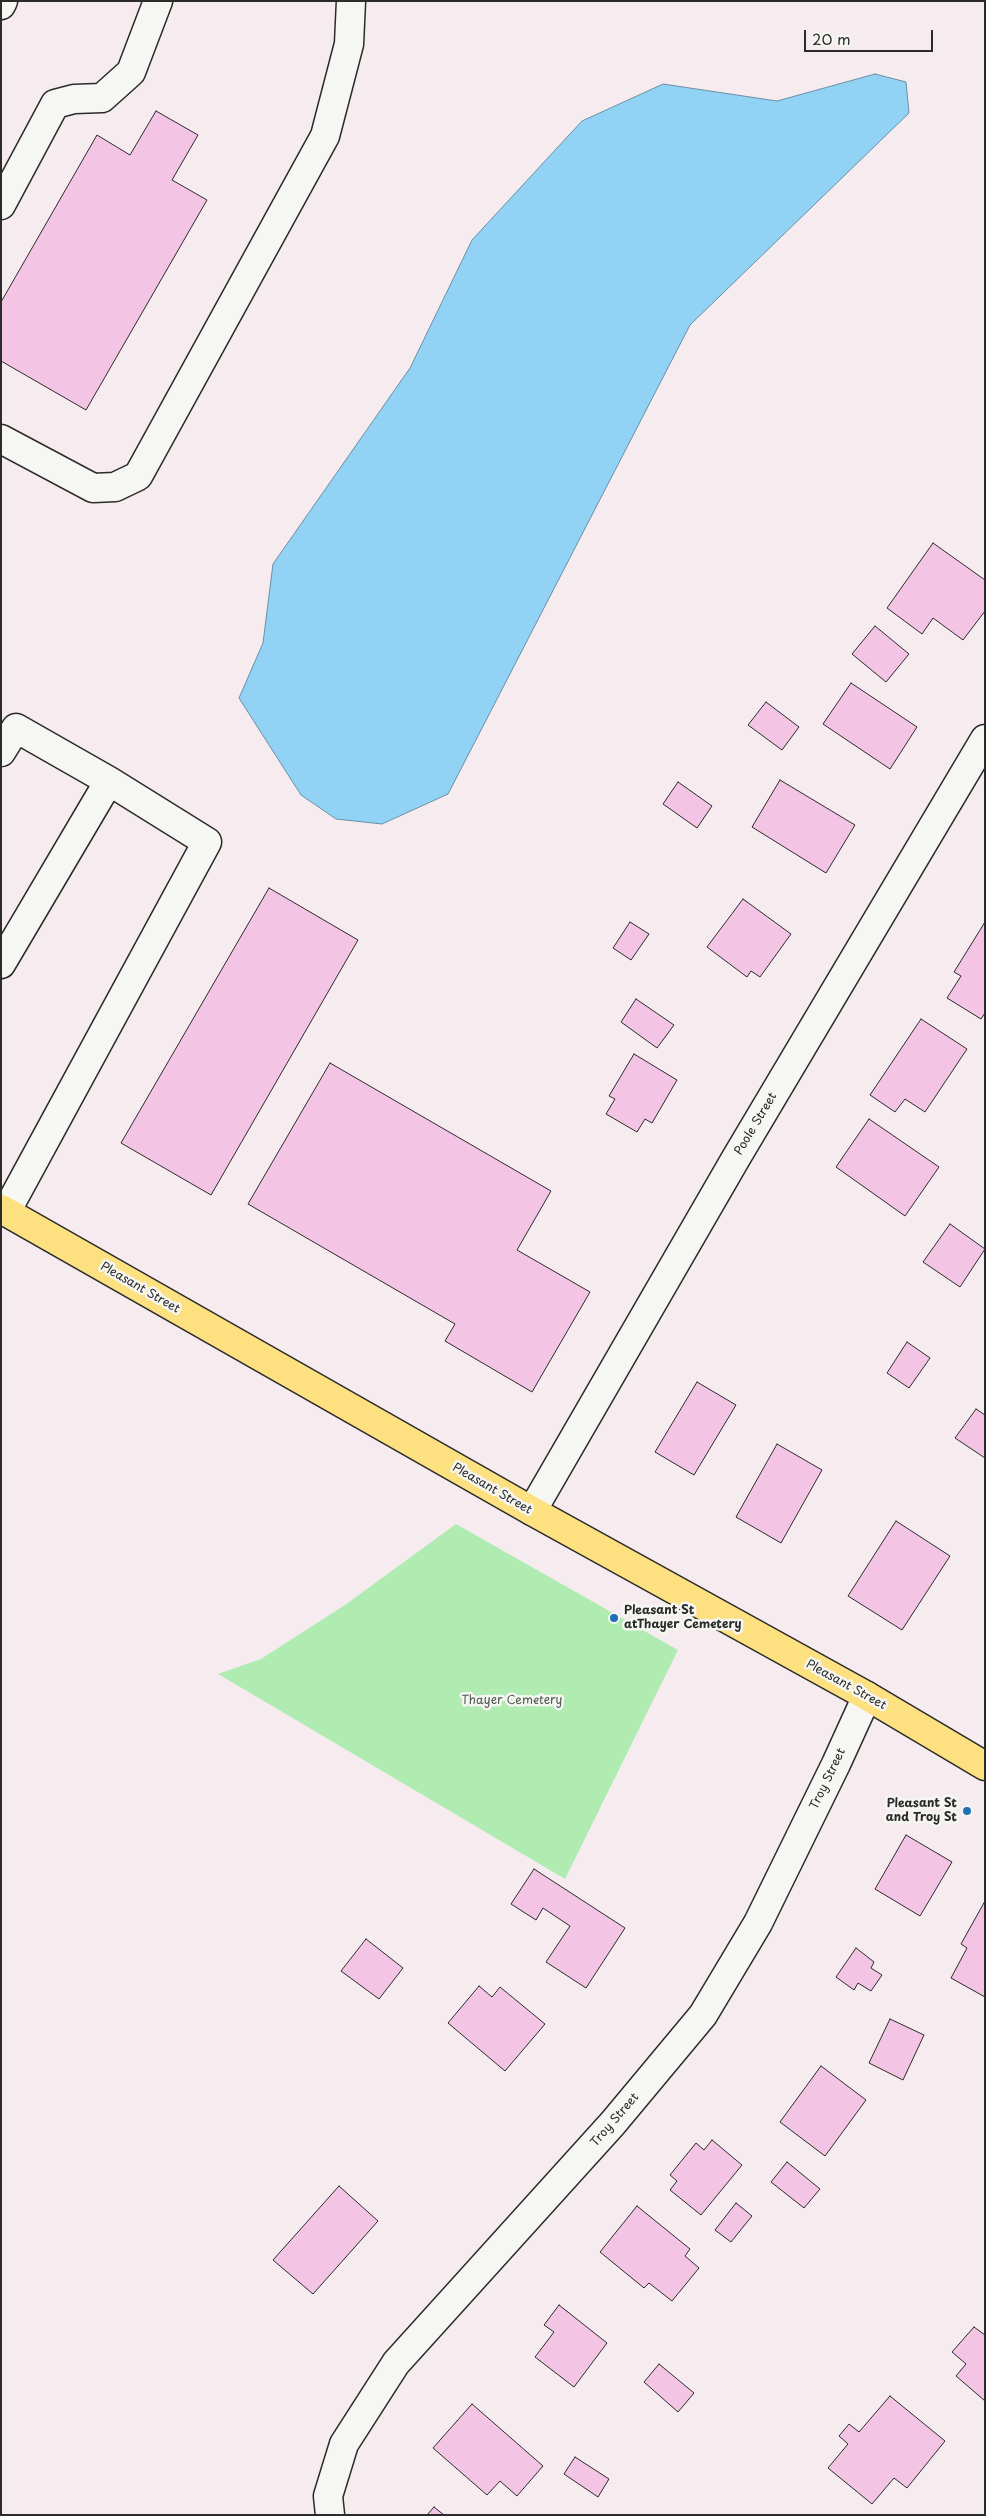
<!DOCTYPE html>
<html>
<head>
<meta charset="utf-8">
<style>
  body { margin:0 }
  #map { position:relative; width:986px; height:2516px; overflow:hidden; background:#f6ecef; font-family:"Playpen Sans",sans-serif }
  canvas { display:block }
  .frame { position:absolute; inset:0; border:2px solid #2b2b2b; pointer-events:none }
  .scale { position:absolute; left:804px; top:30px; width:129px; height:22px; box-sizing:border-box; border:2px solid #2b2b2b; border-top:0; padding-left:6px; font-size:15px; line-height:18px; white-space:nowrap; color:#2b2b2b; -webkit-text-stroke:4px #f6f6f2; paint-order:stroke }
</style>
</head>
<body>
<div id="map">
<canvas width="986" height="2516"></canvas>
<div class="frame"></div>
<div class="scale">20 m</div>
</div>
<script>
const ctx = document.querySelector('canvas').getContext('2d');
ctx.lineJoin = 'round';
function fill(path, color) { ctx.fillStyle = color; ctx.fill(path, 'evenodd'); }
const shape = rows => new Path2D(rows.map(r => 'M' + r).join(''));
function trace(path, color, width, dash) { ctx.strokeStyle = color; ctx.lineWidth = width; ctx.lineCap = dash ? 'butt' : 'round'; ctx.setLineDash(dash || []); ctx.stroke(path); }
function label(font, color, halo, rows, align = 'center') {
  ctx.font = font + ' "Playpen Sans",sans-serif'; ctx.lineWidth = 5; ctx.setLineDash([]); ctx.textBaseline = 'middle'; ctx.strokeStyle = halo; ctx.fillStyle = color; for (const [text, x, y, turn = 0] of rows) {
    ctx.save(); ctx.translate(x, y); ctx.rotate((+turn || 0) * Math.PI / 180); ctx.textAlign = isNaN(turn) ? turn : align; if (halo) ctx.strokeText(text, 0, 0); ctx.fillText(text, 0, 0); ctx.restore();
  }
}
fill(shape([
  [456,1524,678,1650,565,1879,218,1674,261,1659,345,1605]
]), '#b0ecb2');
const water = shape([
  [875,74,906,82,909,113,690,325,448,794,382,824,336,819,301,795,239,698,263,643,273,564,410,368,472,240,582,121,663,84,777,101,875,74]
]);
fill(water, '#92d2f4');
trace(water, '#698fa4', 1);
const building = shape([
  [156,111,198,135,172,180,207,200,86,410,1,361,1,302,97,135,130,155,156,111],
  [933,543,985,580,985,611,963,640,933,618,922,634,887,608,933,543],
  [875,626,909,654,886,682,852,654,875,626],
  [851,683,917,727,890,769,823,724,851,683],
  [766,702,799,727,782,750,748,725,766,702],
  [780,780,855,825,826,873,752,827,780,780],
  [678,782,712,806,697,828,663,804,678,782],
  [269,888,358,940,211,1195,121,1143,269,888],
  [743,899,791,934,760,977,751,971,747,977,707,947,743,899],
  [630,922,649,934,631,960,613,948,630,922],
  [985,922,985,1013,981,1019,947,998,961,976,954,972,985,922],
  [636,999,674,1025,657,1048,621,1022,636,999],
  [921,1019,967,1049,925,1112,905,1099,895,1112,870,1095,921,1019],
  [634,1054,677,1080,652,1123,645,1119,637,1132,606,1114,615,1099,609,1096,634,1054],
  [330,1063,551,1191,517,1250,590,1292,532,1392,445,1341,455,1324,248,1204,330,1063],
  [869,1119,939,1167,905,1216,836,1167,869,1119],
  [950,1224,985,1249,960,1287,923,1262,950,1224],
  [907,1342,930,1358,909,1388,887,1373,907,1342],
  [697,1382,736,1405,694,1475,655,1452,697,1382],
  [976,1409,985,1415,985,1458,955,1438,976,1409],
  [777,1444,822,1470,781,1543,736,1517,777,1444],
  [896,1521,950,1556,902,1630,848,1596,896,1521],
  [906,1835,952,1862,920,1916,875,1889,906,1835],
  [534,1869,625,1928,586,1988,546,1962,570,1926,543,1908,536,1920,511,1904,534,1869],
  [985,1901,985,1997,951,1978,967,1948,961,1944,985,1901],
  [366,1939,403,1968,379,1999,341,1971,366,1939],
  [856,1948,874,1962,871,1968,882,1975,871,1991,858,1983,854,1990,836,1977,856,1948],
  [479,1986,492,1997,500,1987,545,2024,505,2071,448,2023,479,1986],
  [890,2019,924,2035,903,2080,869,2063,890,2019],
  [821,2066,866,2100,825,2156,780,2122,821,2066],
  [712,2140,742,2165,701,2215,670,2190,677,2181,670,2175,696,2143,704,2150,712,2140],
  [787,2162,820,2189,804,2208,771,2182,787,2162],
  [339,2186,378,2221,313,2294,273,2260,339,2186],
  [736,2203,752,2216,731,2242,715,2230,736,2203],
  [637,2206,690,2249,685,2256,699,2268,672,2301,649,2283,644,2288,600,2252,637,2206],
  [559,2305,607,2343,574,2387,535,2357,554,2332,544,2325,559,2305],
  [974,2327,985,2335,985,2401,956,2376,966,2364,952,2352,974,2327],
  [659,2364,694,2393,678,2412,644,2382,659,2364],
  [890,2396,945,2441,907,2488,894,2478,872,2504,828,2468,848,2444,839,2436,849,2424,859,2432,890,2396],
  [472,2404,543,2466,517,2496,500,2481,487,2495,433,2448,472,2404],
  [575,2457,609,2479,598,2497,564,2474,575,2457],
  [434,2507,444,2515,427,2515,434,2507]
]);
fill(building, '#f4c4e5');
trace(building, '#2b2b2b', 1);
const minor = shape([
  [1,5,3,1],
  [1,205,55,104,74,99,102,98,131,72,158,1],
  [1,439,93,488,115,487,138,476,325,136,349,44,351,1],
  [1,752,16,728,109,781,207,842,6,1212],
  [1,964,109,781],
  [532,1511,736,1158,985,739],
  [330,2515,328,2496,344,2444,396,2363,613,2123,703,2015,758,1923,836,1764,867,1696]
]);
const major = shape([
  [1,1209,532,1511,867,1696,985,1766]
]);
trace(minor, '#2b2b2b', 31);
trace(major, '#2b2b2b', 31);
trace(minor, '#f6f6f2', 28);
trace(major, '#fde080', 28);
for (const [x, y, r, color] of [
  [614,1618,5,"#1f6fb2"],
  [967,1811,5,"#1f6fb2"]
]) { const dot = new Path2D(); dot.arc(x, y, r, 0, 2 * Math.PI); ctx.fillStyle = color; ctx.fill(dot); trace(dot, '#f6f6f2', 2); }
label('12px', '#2b2b2b', '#f6f6f2', [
  ["Poole Street",756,1124,-59],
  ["Pleasant Street",140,1288,30],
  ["Pleasant Street",492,1489,30],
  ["Pleasant Street",846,1685,29],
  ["Troy Street",828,1779,-64],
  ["Troy Street",615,2120,-49]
]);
label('bold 12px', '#2b2b2b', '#f6f6f2', [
  ["Pleasant St",624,1611],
  ["atThayer Cemetery",624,1625],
  ["Pleasant St",957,1804,"right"],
  ["and Troy St",957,1818,"right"]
], 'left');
label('12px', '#4c5b4d', '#f6f6f2', [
  ["Thayer Cemetery",512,1701]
]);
</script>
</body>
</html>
